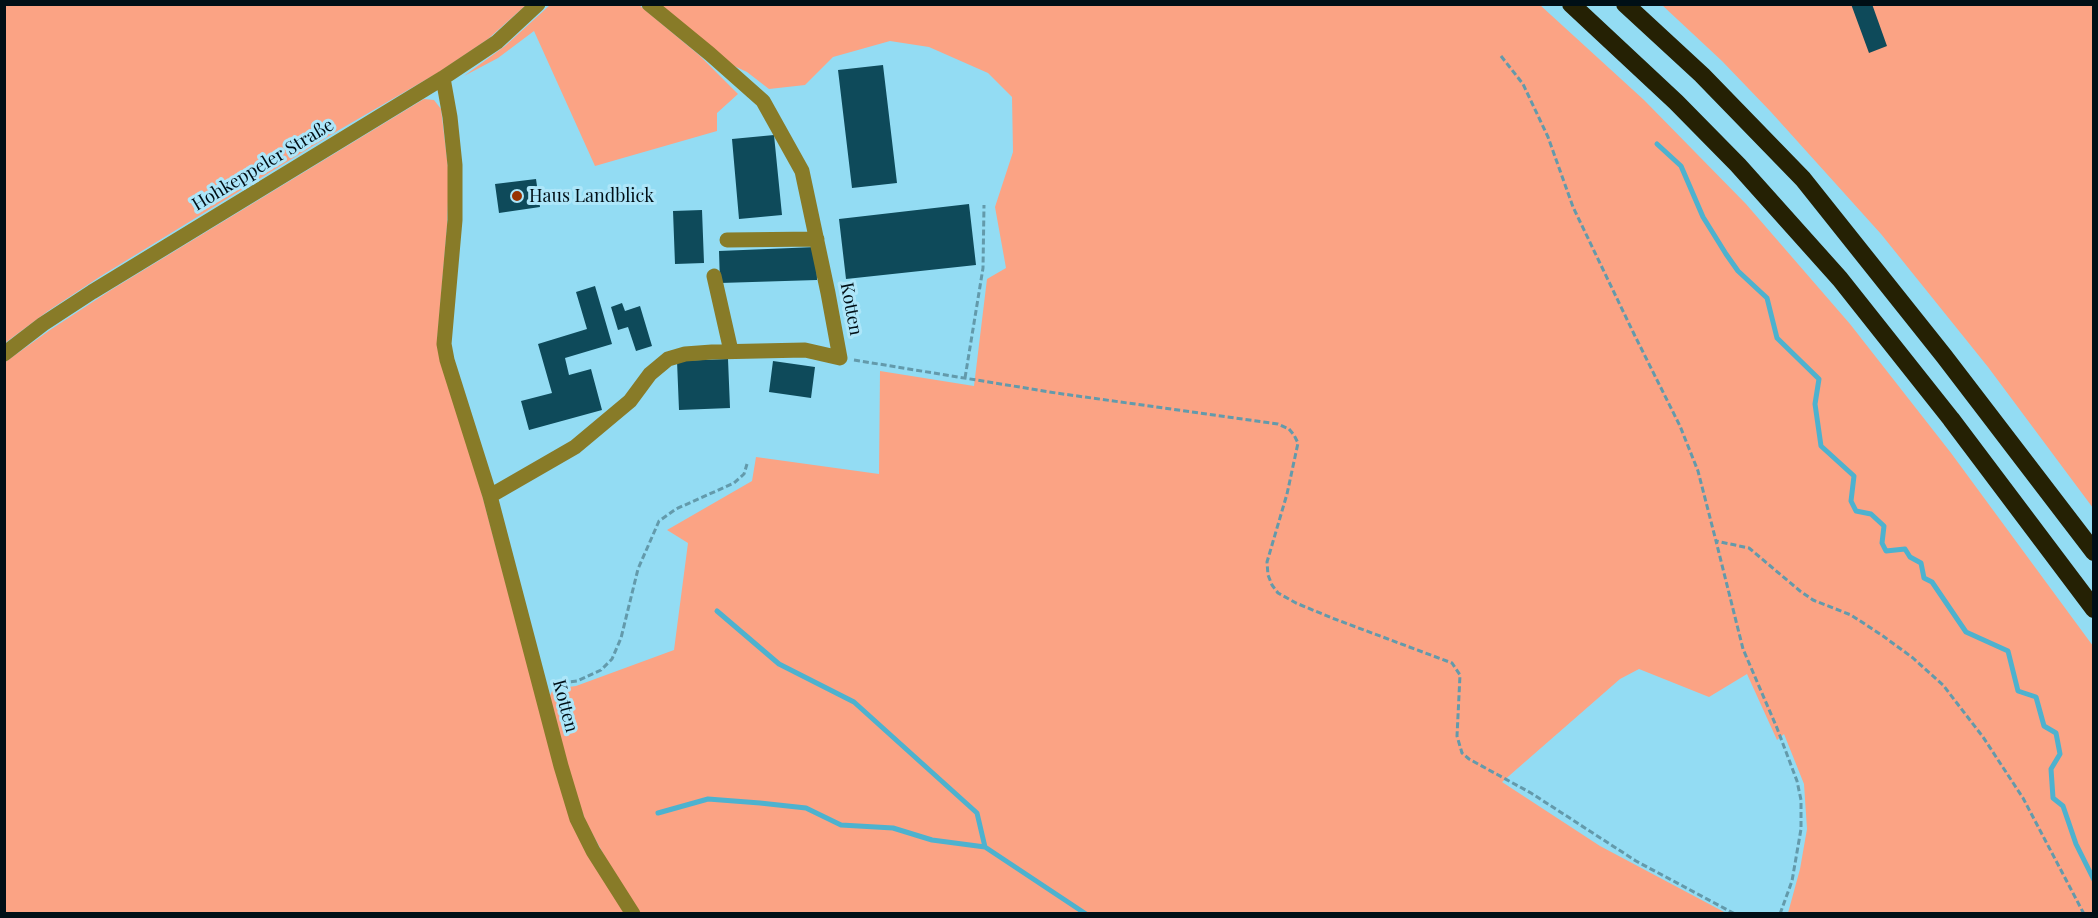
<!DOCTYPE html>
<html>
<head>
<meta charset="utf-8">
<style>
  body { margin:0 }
  #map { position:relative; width:2098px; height:918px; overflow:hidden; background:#93dcf3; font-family:"Playfair Display",serif }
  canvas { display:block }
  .frame { position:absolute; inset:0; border:6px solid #000f16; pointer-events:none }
</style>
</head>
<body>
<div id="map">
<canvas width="2098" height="918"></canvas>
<div class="frame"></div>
</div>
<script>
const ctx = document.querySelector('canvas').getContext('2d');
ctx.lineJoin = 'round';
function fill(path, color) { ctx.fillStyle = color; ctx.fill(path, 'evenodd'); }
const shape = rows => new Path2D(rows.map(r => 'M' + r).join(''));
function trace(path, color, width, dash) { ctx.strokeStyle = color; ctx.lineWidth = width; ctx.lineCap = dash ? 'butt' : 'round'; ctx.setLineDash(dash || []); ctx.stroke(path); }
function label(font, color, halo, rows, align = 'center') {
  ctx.font = font + ' "Playfair Display",serif'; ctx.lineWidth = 6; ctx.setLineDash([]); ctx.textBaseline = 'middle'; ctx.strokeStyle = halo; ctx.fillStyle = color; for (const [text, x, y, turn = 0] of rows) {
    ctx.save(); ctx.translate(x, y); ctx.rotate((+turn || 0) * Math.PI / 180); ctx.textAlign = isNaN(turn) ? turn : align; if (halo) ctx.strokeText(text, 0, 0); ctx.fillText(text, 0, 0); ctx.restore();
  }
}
fill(shape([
  [5,5,526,5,488,39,439,72,339,130,101,276,48,311,5,343],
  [550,5,639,5,699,55,738,94,717,113,717,131,595,166,534,31,498,58,464,76,505,46],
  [661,5,1540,5,1644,100,1746,204,1850,324,1951,453,2093,646,2093,913,1788,913,1800,869,1807,829,1804,784,1784,734,1777,740,1747,674,1709,697,1639,669,1620,679,1502,782,1600,846,1726,913,639,913,611,868,586,822,569,775,549,698,553,689,576,686,674,650,688,543,667,530,752,481,756,457,879,474,880,371,974,386,987,279,1006,268,995,207,1013,152,1012,97,988,73,929,47,890,41,833,57,805,85,769,89,747,72,732,65],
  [1662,5,2093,5,2093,508,1988,367,1881,234,1771,112,1722,61],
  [424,99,434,100,441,109,449,176,447,226,437,343,476,472,556,772,625,913,5,913,4,363,50,330,111,290]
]), '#fba384');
trace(shape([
  [1657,144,1681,166,1703,217,1726,254,1738,271,1767,298,1777,338,1819,379,1815,404,1821,446,1854,476,1851,501,1856,511,1871,514,1884,526,1882,543,1886,551,1905,549,1910,557,1921,563,1924,578,1932,582,1966,632,2008,651,2018,691,2036,697,2044,726,2056,733,2060,754,2051,769,2053,798,2063,806,2076,844,2094,880],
  [717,611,779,664,854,702,977,813,985,847,1086,914],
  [658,813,708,799,760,803,806,808,841,825,893,828,932,840,985,847]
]), '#4db2cf', 5);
fill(shape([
  [1851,4,1872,4,1887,46,1869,53],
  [883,65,897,183,852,188,838,70],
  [774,135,782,215,739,219,732,139],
  [536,179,540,207,499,213,495,184],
  [969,204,976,265,846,279,839,219],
  [702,210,704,263,675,264,673,211],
  [816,247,817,280,720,283,719,251],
  [595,286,612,344,565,358,569,375,591,369,602,410,529,430,521,401,552,393,538,344,587,329,576,292],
  [622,303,625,311,640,306,652,346,636,351,628,327,618,330,611,307],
  [728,359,730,408,679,410,677,361],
  [773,361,815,367,811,398,769,392]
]), '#0e4a5a');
trace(shape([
  [1501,56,1523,84,1548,137,1573,207,1634,334,1680,426,1698,471,1716,541],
  [854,360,1056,393,1278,424,1289,429,1294,435,1298,443,1287,494,1267,562,1268,575,1272,585,1278,593,1296,603,1332,618,1452,663,1460,675,1457,736,1462,753,1469,759,1531,793,1636,861,1735,914],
  [965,378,983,268,984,205],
  [553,684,577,681,601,670,612,659,621,638,638,569,659,521,676,509,734,483,744,474,747,464],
  [1780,914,1792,881,1801,829,1801,800,1797,781,1777,728,1743,649,1716,541,1749,548,1800,591,1813,600,1851,615,1883,636,1913,658,1943,685,1983,737,2023,798,2084,914]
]), '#639aab', 3, [6, 3]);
trace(shape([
  [443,78,450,117,455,165,455,220,444,344,447,360,490,496,561,766,577,819,593,851,633,914],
  [727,240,817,239],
  [714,276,731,351],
  [4,354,43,324,92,292,443,78,497,42,538,4],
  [490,496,575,447,630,401,650,374,668,359,685,354,712,352,805,350,840,358,828,293,802,171,763,101,710,54,649,4]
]), '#887b28', 15);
trace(shape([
  [1571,4,1676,102,1738,165,1840,279,1951,419,2094,609],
  [1625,4,1702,75,1803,179,1944,356,2094,552]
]), '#252104', 18);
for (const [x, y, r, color] of [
  [517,196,6,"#983300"]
]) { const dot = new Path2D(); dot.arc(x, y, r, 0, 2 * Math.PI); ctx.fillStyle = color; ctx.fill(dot); trace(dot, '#ade6f9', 2); }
label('18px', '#000f16', '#ade6f9', [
  ["Hohkeppeler Straße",263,165,-31],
  ["Kotten",851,309,79],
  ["Kotten",565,706,75]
]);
label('18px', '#000f16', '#ade6f9', [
  ["Haus Landblick",529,196]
], 'left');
</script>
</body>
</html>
